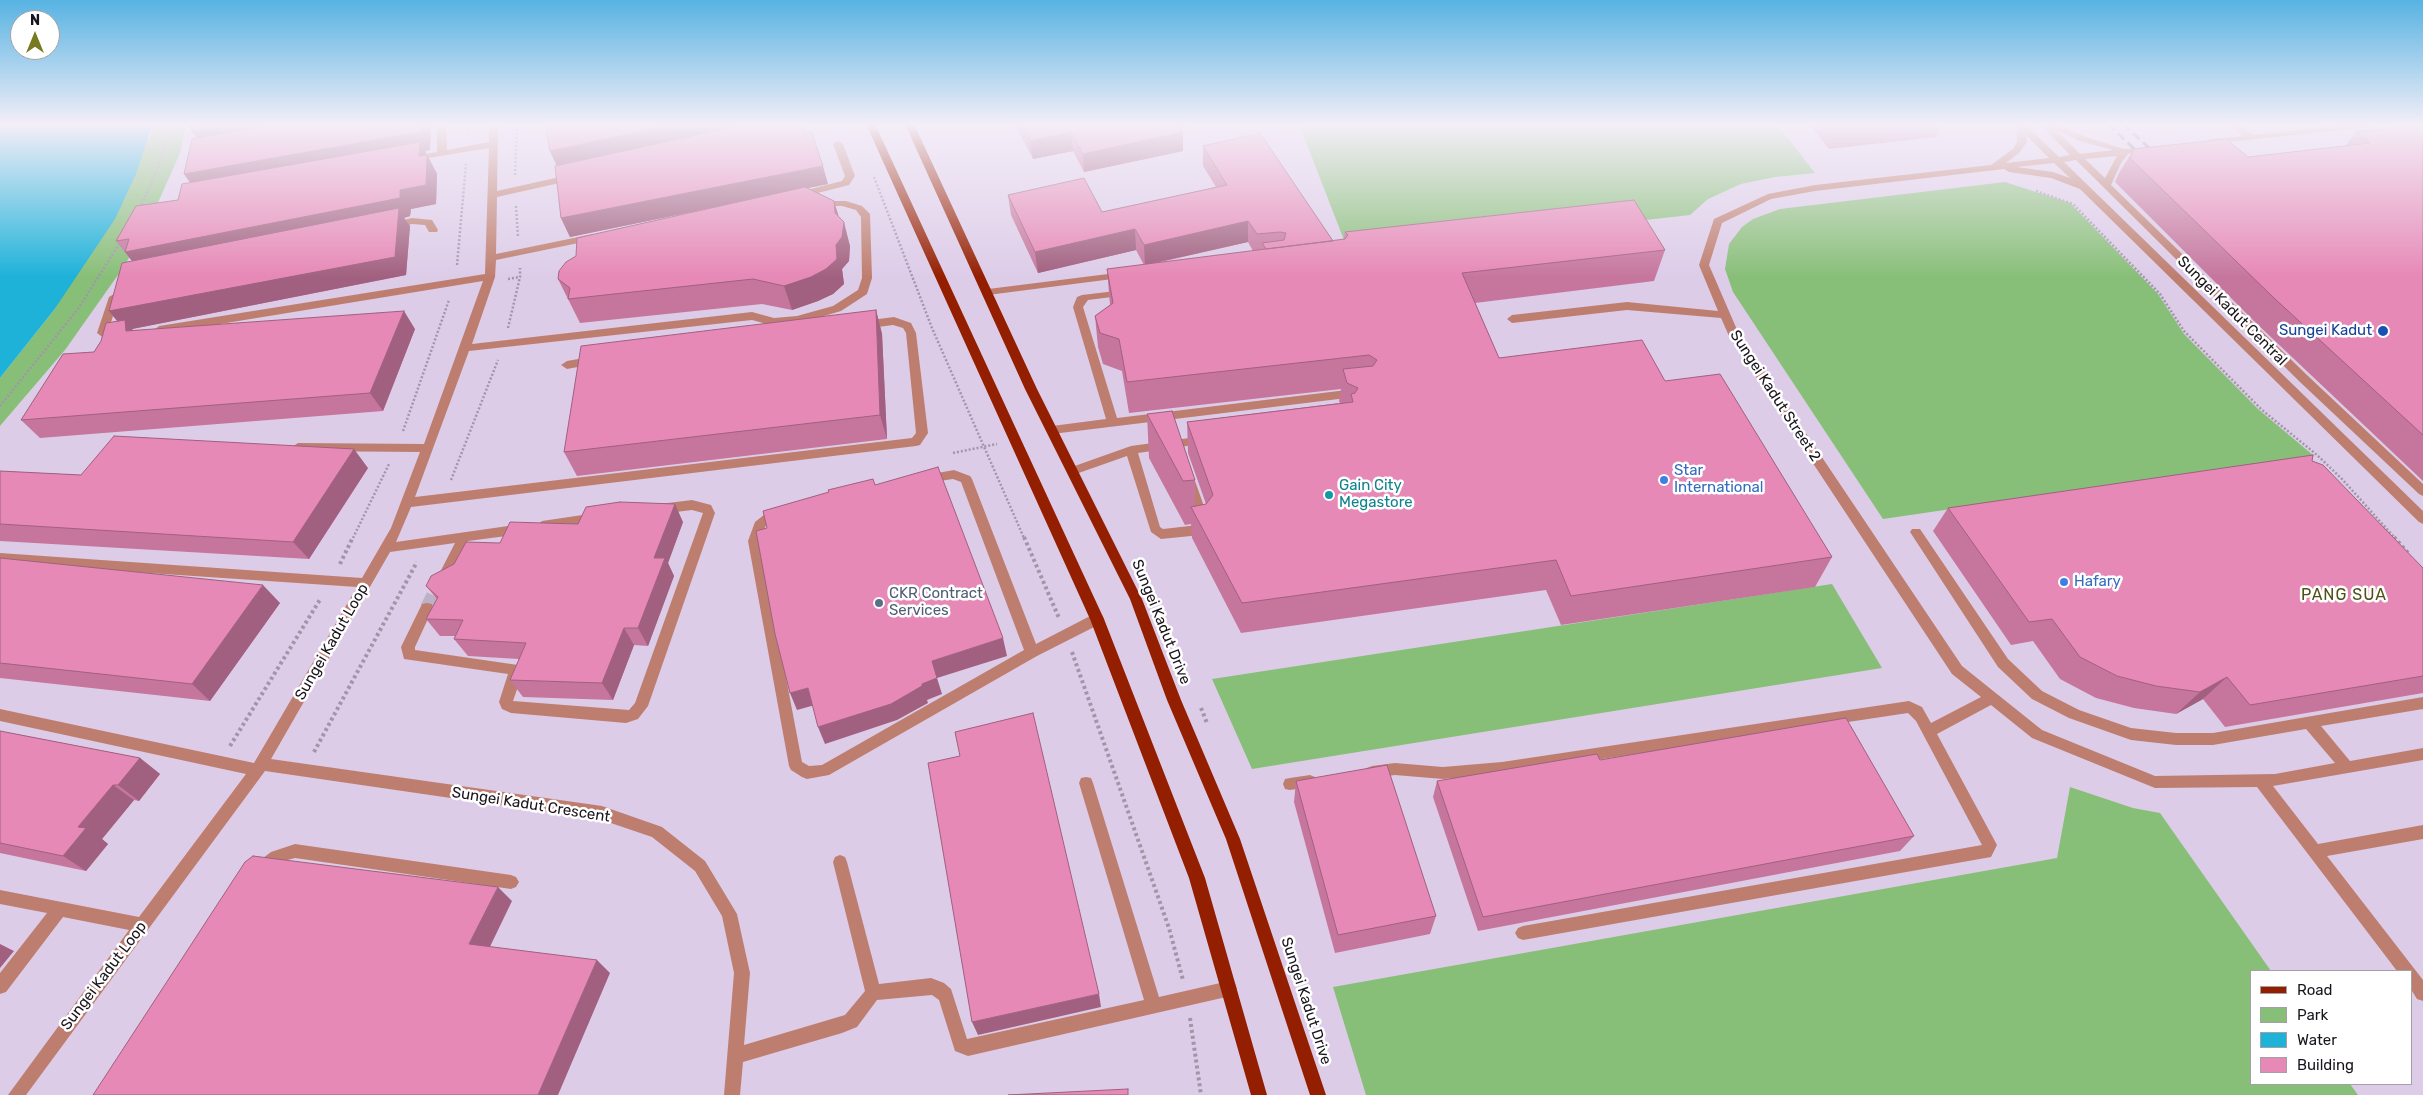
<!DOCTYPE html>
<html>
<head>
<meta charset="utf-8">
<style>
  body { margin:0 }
  #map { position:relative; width:2423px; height:1095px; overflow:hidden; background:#e6d9ef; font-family:Rubik,sans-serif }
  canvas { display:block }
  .legend { position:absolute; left:2250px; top:970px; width:162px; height:115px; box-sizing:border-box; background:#fff; border:1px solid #a3a1a5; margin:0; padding:6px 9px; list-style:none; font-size:15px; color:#1a151d }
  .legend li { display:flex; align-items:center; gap:10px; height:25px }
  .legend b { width:25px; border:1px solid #a3a1a5 }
  .north { position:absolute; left:10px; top:10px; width:50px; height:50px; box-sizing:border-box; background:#fff; border:1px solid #a3a1a5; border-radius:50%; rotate:0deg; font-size:14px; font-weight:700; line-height:20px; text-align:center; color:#1a151d }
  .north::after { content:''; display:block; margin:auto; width:18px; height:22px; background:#787a22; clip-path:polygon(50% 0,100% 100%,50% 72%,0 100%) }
</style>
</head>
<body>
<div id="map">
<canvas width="2423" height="1095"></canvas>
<ul class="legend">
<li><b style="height:6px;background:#941e00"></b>Road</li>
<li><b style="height:14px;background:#88bf78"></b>Park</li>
<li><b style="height:14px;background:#1eb2d9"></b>Water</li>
<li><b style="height:14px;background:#e689b6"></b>Building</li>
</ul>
<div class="north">N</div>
</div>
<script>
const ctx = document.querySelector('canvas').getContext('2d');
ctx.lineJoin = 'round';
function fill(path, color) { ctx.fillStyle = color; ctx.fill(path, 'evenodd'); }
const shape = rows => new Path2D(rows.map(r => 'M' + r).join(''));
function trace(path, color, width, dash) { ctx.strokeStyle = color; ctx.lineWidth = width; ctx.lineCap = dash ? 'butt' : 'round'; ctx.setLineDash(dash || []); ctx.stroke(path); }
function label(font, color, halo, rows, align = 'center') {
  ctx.font = font + ' Rubik,sans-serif'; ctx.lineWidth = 5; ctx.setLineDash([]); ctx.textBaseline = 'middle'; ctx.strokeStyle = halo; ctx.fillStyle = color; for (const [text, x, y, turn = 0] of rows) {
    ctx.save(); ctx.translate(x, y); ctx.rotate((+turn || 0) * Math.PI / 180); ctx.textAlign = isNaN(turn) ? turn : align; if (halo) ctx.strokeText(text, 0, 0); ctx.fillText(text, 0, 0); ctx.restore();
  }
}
fill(shape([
  [187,124,2423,124,2423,1095,0,1095,0,426,65,350,180,153],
  [2252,971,2412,971,2412,1084,2252,1084]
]), '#ddcce8');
fill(shape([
  [153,124,187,124,180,153,152,216,125,265,65,350,0,426,0,378,54,310,150,137],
  [1299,124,1777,124,1815,173,1775,177,1741,184,1708,199,1690,215,1349,253],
  [2005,182,2070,203,2158,294,2184,334,2258,409,2314,456,1883,519,1733,292,1725,269,1729,244,1742,227,1753,219,1780,209],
  [1832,584,1882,668,1252,769,1212,679],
  [2070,787,2133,808,2160,813,2271,971,2252,971,2252,1084,2350,1084,2358,1095,1366,1095,1333,987,2057,858]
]), '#88bf78');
fill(shape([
  [0,124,153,124,136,174,115,219,54,310,0,378]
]), '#1eb2d9');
trace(shape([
  [427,608,438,586]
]), '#bdb2c5', 14, [14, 8]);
trace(shape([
  [469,124,469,133],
  [515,175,517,124],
  [874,177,932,328,1024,538],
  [2036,191,2073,204,2160,294,2184,331,2262,410,2317,455,2342,479,2395,538],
  [516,206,518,237],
  [140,208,157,170,173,124],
  [457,265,466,164],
  [508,279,520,277],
  [508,328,520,277,520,268],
  [0,406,78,309,121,241],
  [403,431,449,300],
  [953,453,997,444],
  [451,480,498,360],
  [353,538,389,464]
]), '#a196a8', 2.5, [2, 2]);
trace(shape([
  [1024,537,1059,618],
  [2394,537,2409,554],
  [340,564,353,537],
  [1072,652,1169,928,1183,980],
  [1201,708,1207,723],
  [230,746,321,598],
  [314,752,417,562],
  [1190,1018,1201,1095]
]), '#a196a8', 4, [3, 3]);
fill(shape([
  [437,124,446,124,447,150,489,142,489,124,498,124,497,191,573,174,578,177,573,180,497,197,496,254,593,234,598,237,593,240,496,260,495,277,472,344,752,312,774,318,797,316,833,306,858,290,862,278,861,217,856,210,842,206,816,206,814,204,819,201,846,201,862,206,870,214,872,278,867,294,841,311,797,324,774,326,752,320,469,351,415,497,912,438,916,433,906,333,903,328,893,325,863,329,858,325,863,321,894,317,911,323,916,333,928,433,920,445,916,446,411,507,396,542,522,524,528,529,522,534,468,541,446,586,441,587,436,586,435,582,455,543,390,552,271,759,602,806,662,827,705,861,737,914,750,973,744,1045,845,1015,865,991,833,862,835,857,840,855,845,857,847,862,879,984,931,978,944,983,951,989,967,1039,1144,1000,1079,783,1081,778,1086,777,1091,778,1093,783,1159,997,1229,981,1235,983,1237,989,1235,995,968,1056,955,1051,939,1000,932,995,877,1000,857,1027,842,1033,743,1062,740,1095,724,1095,734,973,722,916,695,871,652,837,602,820,265,771,26,1095,8,1095,129,930,63,917,6,992,0,994,0,973,47,913,0,904,0,890,139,917,246,774,0,721,0,709,254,763,357,587,0,563,0,553,362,578,391,528,420,452,298,451,292,447,298,443,424,444,483,281,159,334,154,330,159,326,485,274,489,148,410,161,410,157,437,152,437,124],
  [801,124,817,124,785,133,780,130,801,124],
  [2016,124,2025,124,2059,157,2070,155,2040,124,2056,124,2086,137,2124,149,2152,147,2152,151,2128,154,2121,163,2111,185,2308,376,2423,484,2423,496,2419,494,2300,382,2076,160,2064,162,2423,511,2423,524,2419,522,2080,189,2051,178,2009,172,2004,169,1815,191,1771,199,1722,223,1709,265,1738,332,1962,666,2042,730,2155,776,2275,774,2335,763,2306,729,2213,745,2176,745,2131,740,2069,718,2032,699,1998,667,1912,535,1910,532,1912,529,1920,529,2008,659,2042,691,2079,710,2131,728,2176,733,2213,733,2423,697,2423,709,2321,726,2350,761,2423,748,2423,760,2273,786,2318,844,2423,825,2423,839,2327,856,2423,980,2423,1001,2417,999,2412,991,2412,971,2397,971,2257,787,2155,788,2032,738,1991,705,1937,734,1997,845,1991,857,1523,940,1518,938,1515,933,1518,928,1523,926,1982,845,1916,721,1908,713,1502,774,1443,779,1395,775,1372,778,1367,776,1365,772,1367,768,1372,766,1395,763,1443,767,1502,762,1909,701,1922,707,1931,723,1981,697,1952,674,1729,336,1721,318,1627,310,1512,323,1507,319,1512,315,1627,302,1718,311,1699,265,1714,219,1768,194,1815,185,1991,165,2013,149,2017,142,2016,124],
  [2056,130,2080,141,2113,150,2080,154,2056,130],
  [2026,135,2049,158,2006,163,2019,153,2027,142,2026,135],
  [2117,156,2105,178,2085,159,2117,156],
  [2054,163,2070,178,2053,172,2017,167,2054,163],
  [2229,124,2238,124,2253,135,2350,124,2377,124,2372,127,2208,144,2208,140,2211,139,2242,136,2229,124],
  [838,141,843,144,855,176,849,185,798,198,795,197,795,193,842,181,845,176,833,144,838,141],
  [412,218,432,220,438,230,437,232,429,232,425,225,412,224,391,229,386,226,387,224,412,218],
  [1124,272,1128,273,1128,277,988,295,983,292,988,289,1124,272],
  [1124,290,1128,291,1128,295,1088,300,1083,307,1117,418,1355,389,1361,393,1355,397,1052,434,1048,433,1046,430,1052,426,1106,419,1073,307,1077,297,1082,295,1124,290],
  [114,294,119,297,108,332,111,334,121,334,122,337,121,340,109,342,97,333,109,297,114,294],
  [595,356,599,357,601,360,599,363,567,369,561,365,567,361,595,356],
  [1204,436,1208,437,1210,440,1208,443,1138,453,1160,527,1163,529,1198,525,1184,481,1186,478,1194,478,1211,526,1205,533,1201,535,1161,539,1151,532,1127,456,1073,475,1067,471,1069,468,1131,446,1204,436],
  [954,470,970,476,972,479,1036,644,1092,615,1097,614,1102,615,1104,619,1102,623,1037,656,829,775,807,779,802,777,791,770,789,766,748,541,755,522,765,514,780,509,786,514,784,517,766,525,760,541,802,762,809,766,822,765,1024,650,961,482,953,479,926,483,920,479,926,475,954,470],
  [692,500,711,505,715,513,648,706,638,719,626,723,511,713,502,709,499,702,508,674,404,659,401,647,422,604,427,603,432,604,433,608,415,647,415,650,518,665,522,675,513,701,629,710,635,703,703,513,692,510,660,514,654,509,660,504,692,500],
  [596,513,602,518,596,523,542,531,536,526,542,521,596,513],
  [1310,775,1315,777,1317,781,1315,785,1310,787,1290,790,1285,789,1283,784,1285,779,1290,778,1310,775],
  [295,844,511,875,516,877,519,882,516,887,511,889,295,858,280,862,265,874,260,876,255,874,253,869,255,864,271,852,295,844]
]), '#be7e6f');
fill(shape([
  [866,124,875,124,1104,619,1205,878,1267,1095,1251,1095,1189,878,1090,619,866,124],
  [905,124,914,124,1037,389,1142,599,1181,700,1240,839,1326,1095,1310,1095,1226,839,1167,700,1130,599,1025,389,905,124]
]), '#941e00');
trace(shape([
  [2108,124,2144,158],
  [2123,124,2158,156]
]), '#6b6371', 3, [9, 4.5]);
fill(shape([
  [187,124,431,124,430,150,425,151,437,174,436,204,411,209,410,216,404,218,410,226,406,275,132,329,133,330,415,329,383,411,40,438,21,420,94,352,117,321,109,311,132,261,116,241,178,200,190,182,184,174,197,138],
  [1015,124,1199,124,1180,128,1183,132,1183,151,1084,172,1073,151,1033,159],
  [1809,124,1942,124,1936,137,1829,149],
  [2423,125,2423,481,2255,322,2115,182,2119,173,2134,149,2248,157,2345,146,2356,132],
  [1203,146,1333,241,1344,239,1345,232,1665,250,1654,281,1475,303,1499,358,1665,381,1832,557,1815,587,1561,625,1546,590,1241,633,1192,538,1191,524,1185,525,1149,458,1147,414,1195,480,1195,506,1206,504,1188,453,1187,422,1340,403,1339,401,1341,389,1129,413,1122,371,1103,364,1098,347,1095,316,1110,305,1107,269,1144,265,1136,250,1038,273,1011,215,1008,195,1102,212,1216,187,1203,166],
  [1248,242,1253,251,1152,264],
  [550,151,828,184,808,188,834,201,839,217,850,246,849,261,842,269,844,284,833,294,818,301,792,310,762,304,580,323,558,279,705,209,570,237,561,218,557,165],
  [876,310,882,334,887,439,577,476,564,452],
  [2312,461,2423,568,2423,693,2225,727,2203,699,2176,714,2134,708,2096,698,2060,679,2033,641,2011,645,1933,531,1948,508],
  [368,468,309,559,0,541,0,471,81,475],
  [683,522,668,563,674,576,648,646,634,645,613,700,523,697,510,680,519,659,468,656,454,639,455,636,440,636,426,619,437,599,426,586,500,543,578,524],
  [0,558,280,603,210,701,0,678],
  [0,731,140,758,160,774,139,801,134,800,102,839,108,844,86,871,0,853],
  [1600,760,1914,836,1900,851,1478,931,1433,797,1437,781],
  [1296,781,1436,916,1430,934,1335,953,1294,802]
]), '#c6769d');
fill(shape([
  [187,124,342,124,198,140],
  [421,124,431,124,430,150,425,151,437,174,436,204,411,209,410,216,404,218,410,226,406,275,132,329,140,339,125,330,109,311,140,271,125,252,197,192,184,174],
  [676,124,793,124,561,175,550,151],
  [1170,124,1199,124,1170,130],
  [1071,132,1073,151,1033,159,1030,141],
  [1183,132,1183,151,1084,172,1083,154],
  [823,166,828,184,570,237,561,218],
  [834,201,841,225,835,213],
  [1248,221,1248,242,1145,265,1144,245],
  [844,222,850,246,849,261,842,269,844,284,833,294,818,301,792,310,784,286,836,245],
  [1135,229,1136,250,1038,273,1035,252],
  [876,310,882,334,887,439,880,415],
  [404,311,415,329,383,411,370,393],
  [354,449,368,468,309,559,293,542],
  [675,504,683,522,668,563,674,576,648,646,638,628,654,558],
  [263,585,280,603,210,701,192,684],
  [624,628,634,645,613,700,602,683],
  [1003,638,1007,656,937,678,942,694,927,700,928,703,897,720,825,744,818,727,922,684,932,661],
  [2227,677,2203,699,2176,714,2200,692],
  [808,688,815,705,797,710,790,693],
  [140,758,160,774,139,801,118,785],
  [113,785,134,800,102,839,108,844,86,871,63,856,78,827],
  [498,887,512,901,485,957,469,944],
  [0,944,14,951,0,968],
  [597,960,610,973,558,1095,538,1095],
  [1099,994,1101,1007,978,1035,972,1022]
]), '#a1607f');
const building = shape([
  [195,124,227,124,194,130,195,124],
  [279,124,421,124,420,132,184,174,192,139,279,124],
  [545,124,676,124,550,151,545,124],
  [747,124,801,124,805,133,811,131,823,166,561,218,555,166,747,124],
  [1022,124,1178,124,1183,132,1083,154,1071,132,1030,141,1022,124],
  [2423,125,2423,435,2274,298,2130,158,2134,149,2226,139,2248,157,2370,143,2356,132,2423,125],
  [1260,133,1333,241,1266,249,1262,243,1284,240,1286,233,1280,232,1257,234,1248,221,1144,245,1135,229,1035,252,1008,195,1084,178,1102,212,1227,185,1203,146,1260,133],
  [420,142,419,156,427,155,426,185,400,190,400,198,125,252,129,239,116,241,136,206,178,200,182,184,420,142],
  [805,187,834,201,835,213,844,222,842,237,836,245,837,259,826,269,811,277,784,286,753,279,568,299,570,288,558,279,559,271,566,262,576,256,577,238,805,187],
  [1634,200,1665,250,1462,273,1499,358,1642,340,1665,381,1720,374,1832,557,1571,596,1556,560,1242,603,1191,507,1206,504,1213,495,1187,422,1353,402,1351,394,1355,393,1358,388,1347,383,1343,369,1373,366,1377,360,1369,355,1127,382,1119,339,1100,333,1095,316,1113,303,1107,269,1345,239,1348,235,1345,232,1634,200],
  [399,208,395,257,109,311,122,263,399,208],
  [876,310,880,415,564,452,581,346,876,310],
  [404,311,370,393,21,420,63,354,94,352,101,341,106,323,125,320,126,331,404,311],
  [1172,411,1195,480,1183,481,1147,414,1172,411],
  [114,436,354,449,293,542,0,524,0,471,81,475,114,436],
  [2313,455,2312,461,2323,465,2423,568,2423,676,2250,705,2227,677,2200,692,2156,686,2117,676,2080,657,2052,619,2029,622,1948,508,2313,455],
  [938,467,1003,638,932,661,937,678,922,684,922,686,891,704,818,727,808,688,790,693,775,634,756,531,767,528,763,511,829,492,828,490,873,479,875,485,938,467],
  [620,502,675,504,654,558,665,558,638,628,624,628,602,683,510,680,526,643,454,639,463,620,426,619,438,597,426,586,431,576,454,564,466,542,500,543,510,522,578,524,586,507,620,502],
  [0,558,263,585,192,684,0,663,0,558],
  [1033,713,1099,994,972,1022,928,763,960,756,955,732,1033,713],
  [1846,718,1914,836,1483,917,1437,781,1597,754,1600,760,1846,718],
  [0,731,140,758,118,785,113,785,78,827,86,828,63,856,0,843,0,731],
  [1387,765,1436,916,1338,935,1296,781,1387,765],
  [253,856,498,887,469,944,597,960,538,1095,93,1095,245,862,253,856],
  [1128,1089,1128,1095,1008,1095,1128,1089]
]);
fill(building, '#e689b6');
trace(building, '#a1607f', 1);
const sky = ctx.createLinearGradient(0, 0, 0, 277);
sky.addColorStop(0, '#57b3e2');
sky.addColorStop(0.45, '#f4eef8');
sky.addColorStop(1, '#f4eef800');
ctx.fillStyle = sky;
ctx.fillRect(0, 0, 2423, 277);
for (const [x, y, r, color] of [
  [2383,331,6,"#1a4fb4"],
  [1664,480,5,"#3f7fe0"],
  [1329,495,5,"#0f9aa8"],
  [2064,582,5,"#3f7fe0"],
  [879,603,5,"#5c6f8a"]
]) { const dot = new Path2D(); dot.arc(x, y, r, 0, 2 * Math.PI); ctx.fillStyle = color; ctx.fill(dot); trace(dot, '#fff', 2); }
label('15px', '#1a151d', '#fff', [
  ["Sungei Kadut Central",2232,311,45],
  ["Sungei Kadut Street 2",1775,396,57],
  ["Sungei Kadut Drive",1161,622,68],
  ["Sungei Kadut Loop",332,642,-60],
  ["Sungei Kadut Crescent",531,805,9],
  ["Sungei Kadut Loop",104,976,-53],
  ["Sungei Kadut Drive",1306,1001,72]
]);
label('15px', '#164399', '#fff', [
  ["Sungei Kadut",2372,331]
], 'right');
label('15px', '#366cbe', '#fff', [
  ["Star",1674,471],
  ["International",1674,488],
  ["Hafary",2074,582]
], 'left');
label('15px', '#0d838f', '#fff', [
  ["Gain City",1339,486],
  ["Megastore",1339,503]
], 'left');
label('15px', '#4e5e75', '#fff', [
  ["CKR Contract",889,594],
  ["Services",889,611]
], 'left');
ctx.letterSpacing = '1px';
label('16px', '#4f5014', '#fff', [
  ["PANG SUA",2344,595]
]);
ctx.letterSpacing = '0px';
</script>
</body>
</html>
